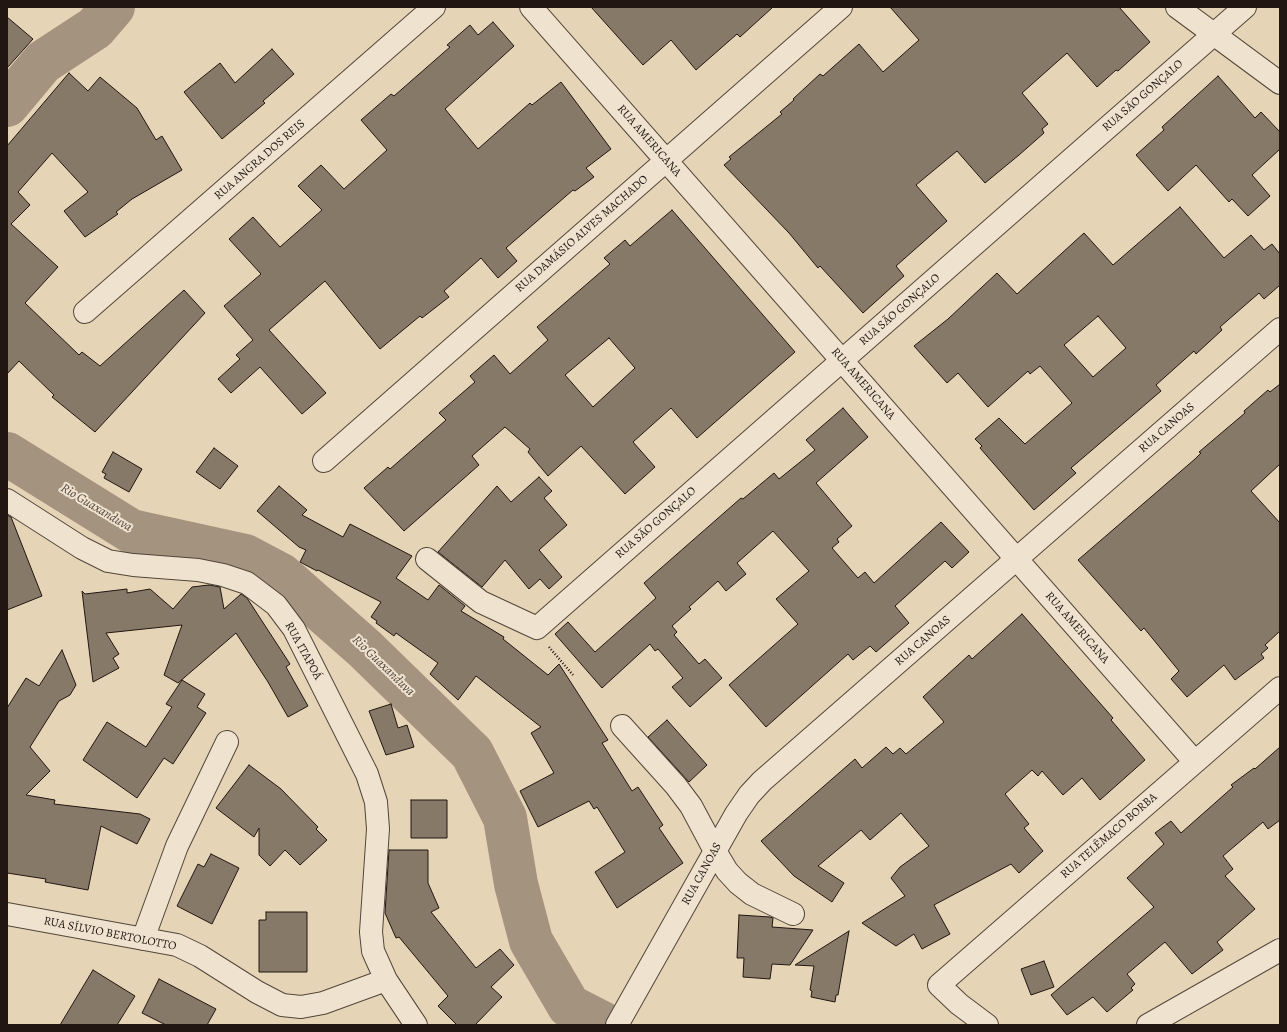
<!DOCTYPE html>
<html>
<head>
<meta charset="utf-8">
<style>
  body { margin:0 }
  #map { position:relative; width:1287px; height:1032px; overflow:hidden; background:#e6d4b7; font-family:Alegreya,serif }
  canvas { display:block }
  .frame { position:absolute; inset:0; border:8px solid #211611; pointer-events:none }
</style>
</head>
<body>
<div id="map">
<canvas width="1287" height="1032"></canvas>
<div class="frame"></div>
</div>
<script>
const ctx = document.querySelector('canvas').getContext('2d');
ctx.lineJoin = 'round';
const shape = rows => new Path2D(rows.map(r => 'M' + r).join(''));
function trace(path, color, width, dash) { ctx.strokeStyle = color; ctx.lineWidth = width; ctx.lineCap = dash ? 'butt' : 'round'; ctx.setLineDash(dash || []); ctx.stroke(path); }
function fill(path, color) { ctx.fillStyle = color; ctx.fill(path, 'evenodd'); }
function label(font, color, halo, rows, align = 'center') {
  ctx.font = font + ' Alegreya,serif'; ctx.lineWidth = 4; ctx.setLineDash([]); ctx.textBaseline = 'middle'; ctx.strokeStyle = halo; ctx.fillStyle = color; for (const [text, x, y, turn = 0] of rows) {
    ctx.save(); ctx.translate(x, y); ctx.rotate((+turn || 0) * Math.PI / 180); ctx.textAlign = isNaN(turn) ? turn : align; if (halo) ctx.strokeText(text, 0, 0); ctx.fillText(text, 0, 0); ctx.restore();
  }
}
trace(shape([
  [7,105,43,62,95,28,113,7],
  [7,454,131,531,245,556,281,575,364,648,472,753,505,818,516,884,531,941,569,1006,606,1025]
]), '#a3937f', 44);
const building = shape([
  [591,7,773,7,740,37,737,34,696,70,671,40,643,65,591,7],
  [890,7,1119,7,1150,42,1118,71,1116,70,1097,87,1067,53,1022,93,1048,124,1042,129,1044,133,1019,155,985,183,957,151,916,185,947,221,896,266,904,276,863,313,820,266,818,268,789,233,724,165,731,159,729,157,782,114,780,112,794,100,793,99,820,74,823,76,859,44,883,72,919,40,890,7],
  [7,17,33,39,7,68,7,17],
  [493,22,514,46,445,109,478,149,530,103,532,105,561,82,611,149,586,168,594,177,575,191,573,190,506,248,517,261,498,278,481,258,444,291,449,297,422,318,420,316,380,349,325,281,269,330,326,393,302,414,260,367,231,393,218,379,240,359,236,355,253,340,224,306,261,274,229,239,253,217,280,247,322,210,298,186,321,165,344,189,387,150,361,120,391,94,394,96,450,47,447,45,470,25,478,35,493,22],
  [272,49,294,74,263,101,265,103,222,139,184,92,220,63,235,83,272,49],
  [69,73,88,91,100,77,137,108,156,140,162,136,182,170,132,199,116,212,118,214,85,237,64,211,88,192,52,153,18,192,30,205,11,224,58,267,25,303,79,355,82,352,100,366,184,290,205,313,95,432,52,397,54,395,19,361,7,374,7,146,69,73],
  [1218,76,1255,118,1261,112,1280,132,1280,149,1252,175,1270,196,1248,216,1232,199,1229,202,1196,165,1168,191,1136,155,1164,130,1162,127,1218,76],
  [1180,207,1224,258,1251,235,1264,250,1272,244,1280,254,1280,285,1264,299,1259,293,1220,327,1222,330,1196,354,1194,351,1156,385,1161,391,1071,468,1076,473,1034,510,980,448,982,446,975,439,999,418,1025,444,1072,403,1040,366,1030,374,1028,371,988,407,958,373,947,383,914,346,948,319,997,273,1017,294,1084,233,1113,265,1180,207],
  [1098,316,1126,348,1093,377,1064,345,1098,316],
  [672,210,795,352,697,438,671,408,633,442,655,467,625,494,581,446,548,476,528,452,530,449,505,427,472,456,479,465,404,531,364,488,388,467,390,469,446,420,439,413,475,382,470,376,494,355,510,374,548,340,537,327,610,264,604,258,625,240,630,246,672,210],
  [609,338,635,368,593,407,565,375,609,338],
  [1280,384,1280,464,1251,491,1280,523,1280,631,1265,645,1268,648,1261,654,1264,658,1235,680,1224,665,1187,697,1171,679,1179,671,1144,628,1141,631,1078,560,1195,459,1201,453,1199,452,1245,413,1244,411,1268,390,1270,392,1280,384],
  [843,408,868,437,816,483,852,526,837,539,839,542,832,548,858,578,865,572,874,583,941,522,969,552,952,568,945,561,895,606,909,623,876,652,870,646,853,660,848,654,766,727,729,685,798,624,776,599,809,571,773,531,737,563,746,574,726,591,718,581,689,607,691,609,672,626,677,632,674,635,699,664,705,659,722,678,690,707,672,687,683,678,658,649,655,651,650,644,602,688,555,634,568,622,595,652,656,598,644,583,741,498,743,499,774,473,779,479,815,450,806,440,843,408],
  [214,448,238,466,220,489,196,472,214,448],
  [113,452,142,469,129,492,104,478,106,474,102,472,113,452],
  [539,477,552,491,544,498,567,525,539,550,562,577,549,589,540,579,529,589,505,560,482,587,438,552,497,486,511,502,539,477],
  [279,486,307,510,302,515,343,537,350,524,412,556,396,578,428,600,439,585,465,606,461,611,504,637,503,639,548,675,559,664,608,740,602,743,632,791,638,787,663,825,659,828,683,863,617,908,595,872,625,852,597,807,594,809,589,801,538,827,520,791,554,773,531,733,541,727,476,676,458,700,430,674,438,663,396,633,394,636,376,623,377,621,371,617,381,602,318,570,317,571,300,562,306,550,299,547,257,511,279,486],
  [7,515,11,517,42,596,7,610,7,515],
  [209,585,220,587,224,609,241,594,247,598,290,664,286,667,308,706,288,717,268,682,236,633,178,683,164,675,182,625,106,633,119,654,113,658,119,668,93,682,82,591,85,594,127,589,127,593,150,589,173,609,192,587,209,585],
  [1022,614,1113,718,1111,720,1145,760,1100,800,1082,778,1063,795,1042,771,1038,776,1032,770,1005,794,1029,824,1024,828,1043,851,1019,873,1011,864,934,905,950,934,922,949,914,934,896,946,862,923,905,896,891,878,900,867,929,846,901,813,870,840,861,830,818,866,844,883,832,902,794,876,761,841,855,759,862,768,886,747,893,754,900,748,906,754,944,722,923,697,969,655,972,659,1022,614],
  [62,650,76,685,70,695,59,701,30,747,50,771,26,795,55,800,54,804,140,814,150,819,137,844,101,826,88,890,45,882,46,879,7,873,7,708,26,678,39,686,62,650],
  [182,680,205,694,197,707,206,713,173,764,164,758,137,798,83,760,107,722,146,747,172,707,166,704,182,680],
  [391,704,398,728,407,725,414,747,386,755,369,711,391,704],
  [667,720,707,765,689,782,648,737,667,720],
  [1280,747,1280,820,1268,829,1263,822,1223,856,1233,869,1225,876,1255,909,1217,942,1223,950,1192,974,1165,942,1127,974,1135,984,1131,988,1133,990,1107,1012,1093,997,1067,1015,1051,995,1154,907,1127,878,1164,844,1155,833,1171,821,1181,833,1233,787,1231,785,1254,768,1255,769,1280,747],
  [249,765,281,789,318,827,316,829,327,840,300,865,285,850,270,866,259,855,259,828,254,837,216,808,249,765],
  [411,800,447,800,447,838,411,838,411,800],
  [389,850,428,850,428,883,439,908,431,912,476,968,500,949,514,965,491,987,502,997,475,1025,457,1025,438,1006,448,996,399,937,396,938,385,913,389,850],
  [211,854,239,868,212,924,177,906,198,864,204,867,211,854],
  [266,912,307,912,307,972,259,972,259,920,266,920,266,912],
  [739,915,770,917,773,918,772,927,813,930,790,965,772,964,770,979,743,977,744,958,737,958,739,915],
  [849,931,838,995,836,995,835,1002,811,997,812,991,810,990,814,966,795,965,849,931],
  [1044,961,1054,987,1031,995,1021,969,1044,961],
  [93,970,135,996,117,1025,60,1025,93,970],
  [159,979,216,1009,207,1025,166,1025,142,1013,159,979]
]);
fill(building, '#877967');
trace(building, '#211611', 1);
const minor = shape([
  [531,7,1195,762],
  [85,312,434,7],
  [324,461,841,7],
  [7,500,82,548,108,561,133,565,198,570,223,575,247,583,276,605,294,629,367,774,376,802,378,829,371,932,373,951,386,980,416,1025],
  [427,559,481,602,537,628,1245,7],
  [622,726,676,786,691,806,715,851,727,871,738,883,752,894,793,914],
  [7,914,177,945,200,956,257,992,282,1005,301,1007,323,1003,386,980],
  [143,939,177,846,227,742],
  [617,1025,736,814,749,795,762,781,1280,329],
  [987,1025,959,1004,939,985,1280,688],
  [1148,1025,1280,950]
]);
const tertiary = shape([
  [1177,7,1280,83]
]);
trace(minor, '#52463a', 24);
trace(tertiary, '#52463a', 24);
trace(shape([
  [549,647,573,675]
]), '#211611', 2.5, [1, 2]);
trace(minor, '#efe3d0', 22);
trace(tertiary, '#efe3d0', 22);
label('12px', '#211611', '#efe3d0', [
  ["RUA SÃO GONÇALO",1143,96,-41],
  ["RUA AMERICANA",649,141,49],
  ["RUA ANGRA DOS REIS",260,160,-41],
  ["RUA DAMÁSIO ALVES MACHADO",582,234,-41],
  ["RUA SÃO GONÇALO",900,310,-41],
  ["RUA AMERICANA",863,384,49],
  ["RUA CANOAS",1167,428,-41],
  ["RUA SÃO GONÇALO",656,523,-41],
  ["RUA AMERICANA",1077,628,49],
  ["RUA CANOAS",923,641,-41],
  ["RUA ITAPOÁ",303,651,61],
  ["RUA TELÊMACO BORBA",1109,836,-41],
  ["RUA CANOAS",702,874,-61],
  ["RUA SÍLVIO BERTOLOTTO",110,934,11]
]);
label('italic 13px', '#55483d', '#efe3d0', [
  ["Rio Guaxanduva",96,508,31],
  ["Rio Guaxanduva",383,666,44]
]);
</script>
</body>
</html>
